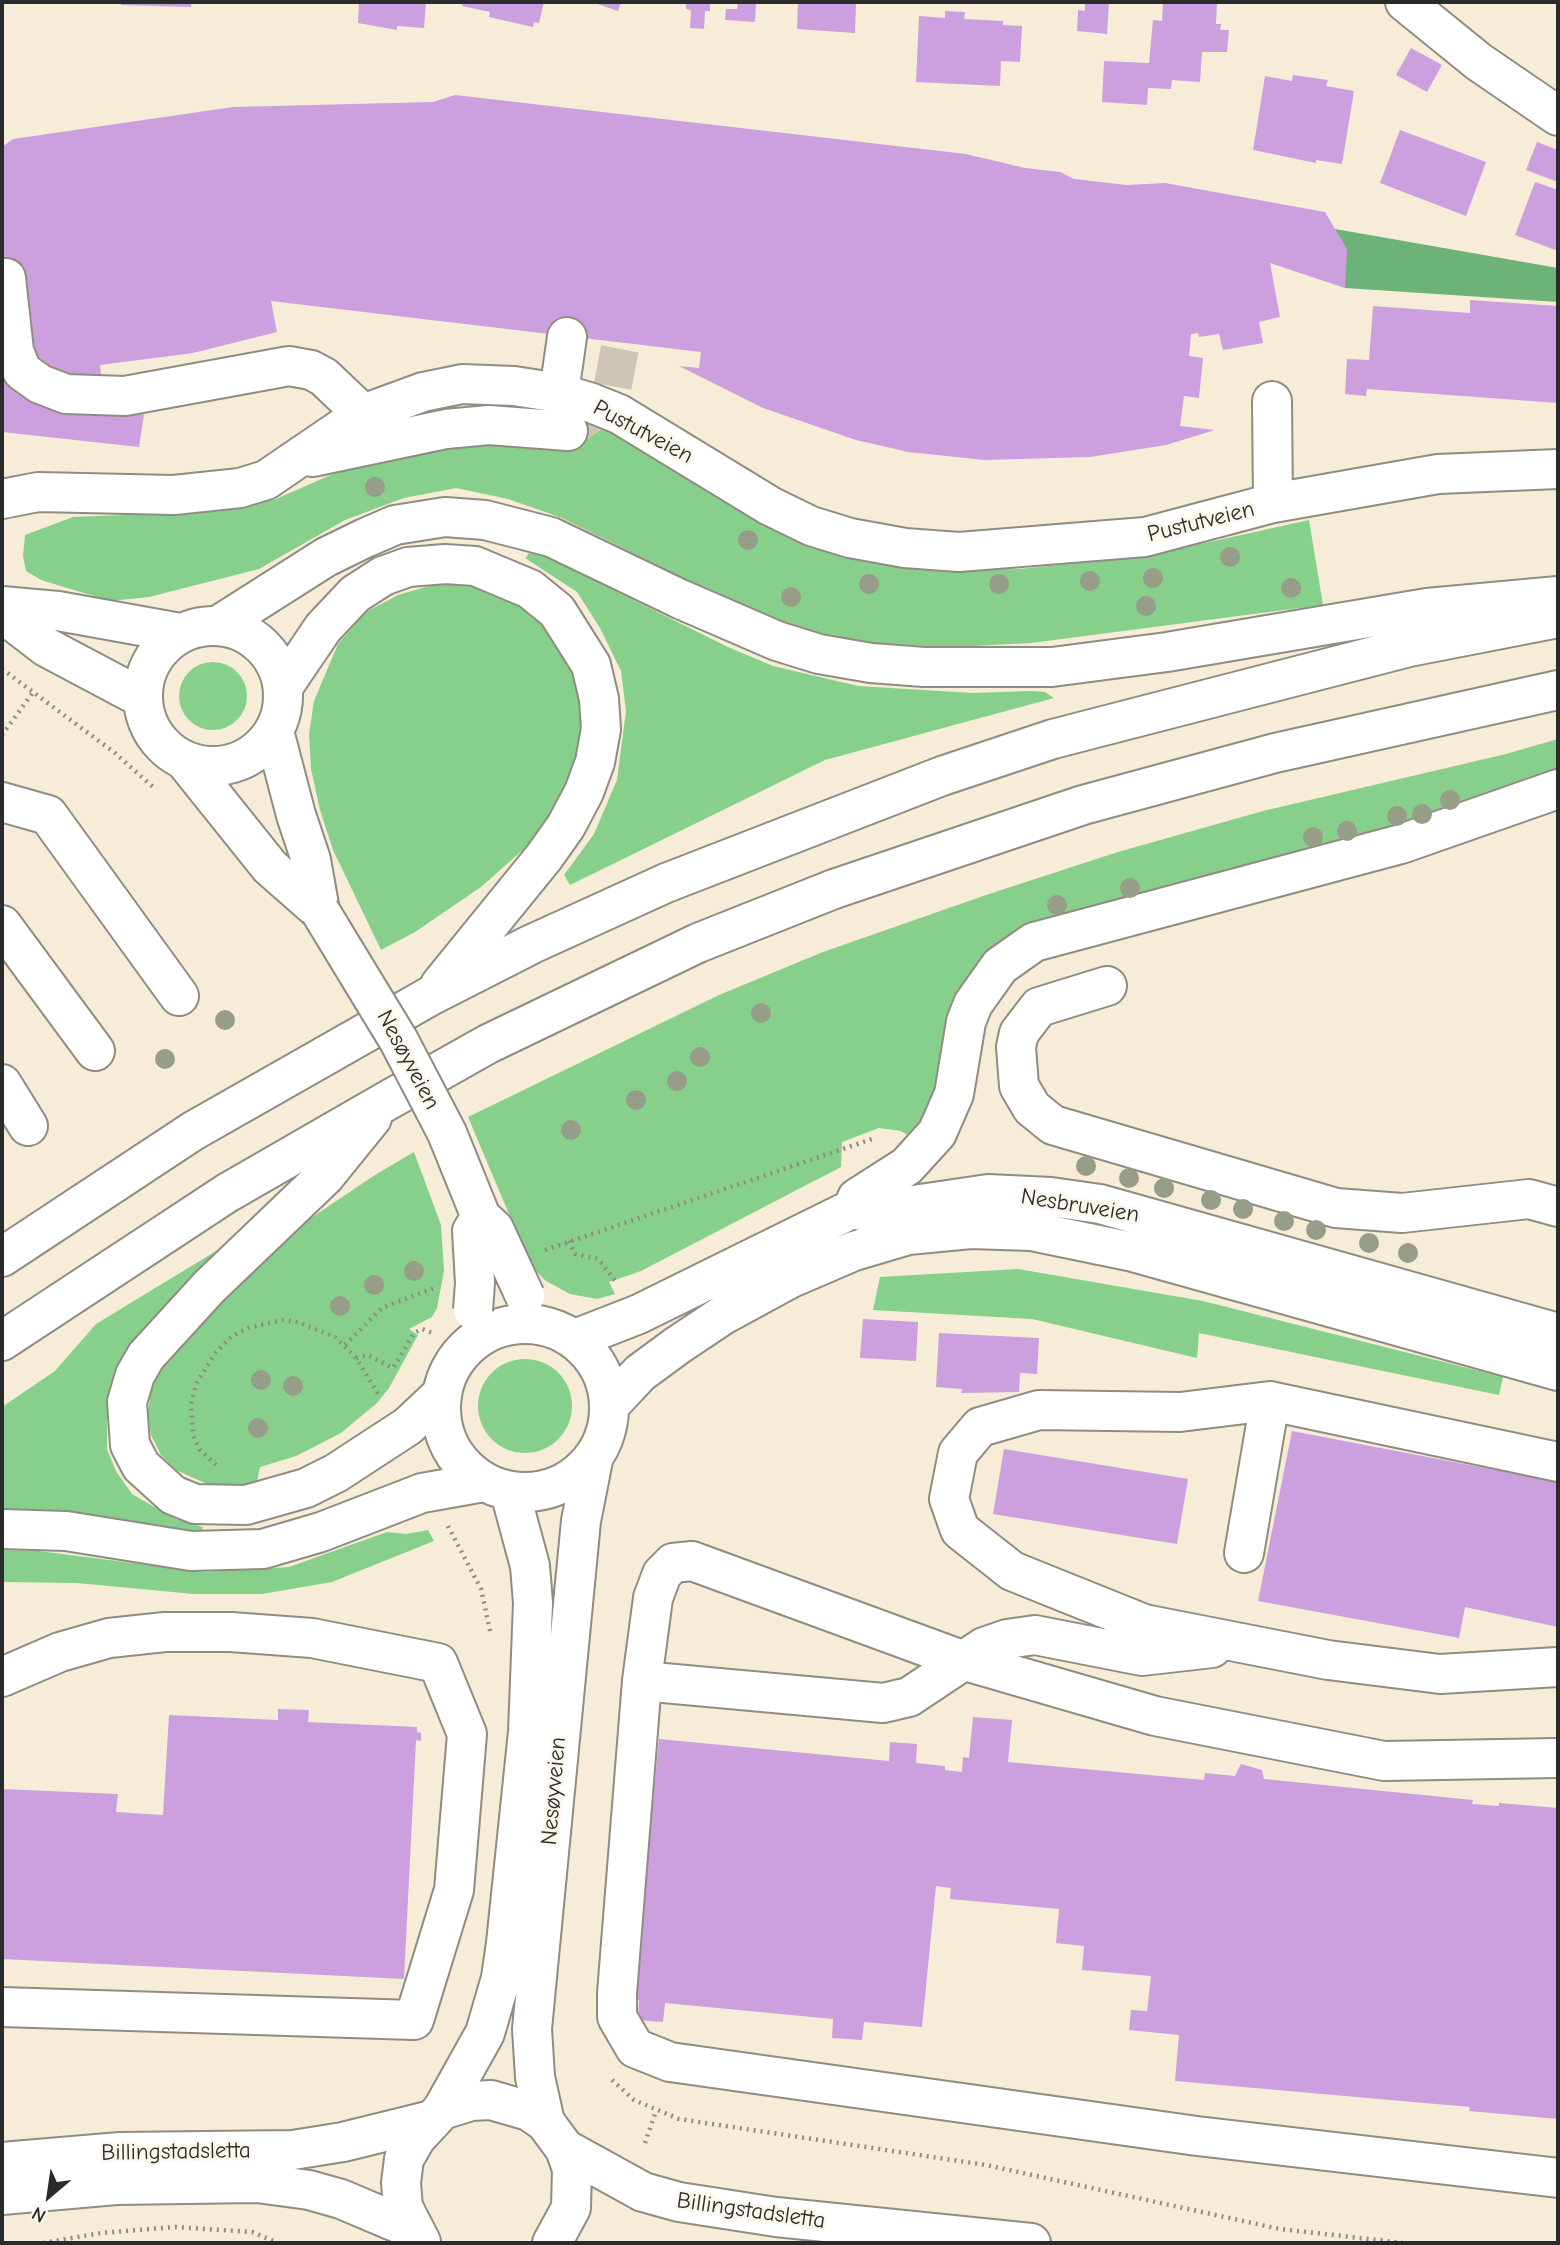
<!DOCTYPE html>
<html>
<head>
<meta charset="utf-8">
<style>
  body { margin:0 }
  #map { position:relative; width:1560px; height:2245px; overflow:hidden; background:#f6ecd7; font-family:"Comic Neue",sans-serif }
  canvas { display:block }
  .frame { position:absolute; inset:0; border:4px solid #2b2b2b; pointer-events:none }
  .north { position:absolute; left:14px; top:2161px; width:70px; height:70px; -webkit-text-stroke:5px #fbf7ec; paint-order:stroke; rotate:209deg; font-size:19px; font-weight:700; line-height:28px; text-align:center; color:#2b2b2b }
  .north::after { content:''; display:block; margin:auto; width:24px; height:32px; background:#2b2b2b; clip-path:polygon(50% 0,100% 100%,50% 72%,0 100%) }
</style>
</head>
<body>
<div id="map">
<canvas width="1560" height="2245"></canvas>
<div class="frame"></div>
<div class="north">N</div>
</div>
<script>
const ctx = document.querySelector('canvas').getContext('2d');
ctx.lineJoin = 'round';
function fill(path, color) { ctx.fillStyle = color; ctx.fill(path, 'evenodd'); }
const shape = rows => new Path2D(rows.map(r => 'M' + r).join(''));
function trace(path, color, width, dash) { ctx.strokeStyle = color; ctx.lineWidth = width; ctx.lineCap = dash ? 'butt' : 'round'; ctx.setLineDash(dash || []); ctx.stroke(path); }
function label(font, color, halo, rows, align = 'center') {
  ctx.font = font + ' "Comic Neue",sans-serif'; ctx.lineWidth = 6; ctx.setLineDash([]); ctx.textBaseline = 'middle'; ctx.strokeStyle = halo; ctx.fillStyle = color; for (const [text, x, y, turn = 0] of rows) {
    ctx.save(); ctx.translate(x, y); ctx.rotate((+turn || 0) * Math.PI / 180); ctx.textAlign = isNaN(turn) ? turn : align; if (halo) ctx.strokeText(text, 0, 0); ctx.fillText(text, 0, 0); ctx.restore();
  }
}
fill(shape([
  [571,417,598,422,778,530,837,555,895,566,950,570,1019,569,1146,556,1309,520,1323,605,1031,643,935,648,876,645,818,635,762,617,562,518,508,499,456,488,404,498,345,520,259,569,149,597,110,601,41,580,26,571,23,556,25,535,73,517,222,511,276,499,374,456],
  [532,550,728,647,773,666,858,686,973,693,1030,691,1045,692,1054,698,825,760,570,885,564,875,594,834,617,780,626,711,621,671,600,628,577,592,525,558],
  [436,584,464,584,486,588,529,608,566,650,583,702,579,761,543,829,525,848,481,887,415,932,381,950,333,850,320,810,311,769,309,734,314,701,338,644,366,612,398,595],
  '179 696a34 34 0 1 1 68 0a34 34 0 1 1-68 0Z',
  [1558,739,1558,775,1523,789,1022,934,945,1073,914,1139,901,1131,879,1128,842,1142,841,1167,641,1271,609,1282,615,1294,597,1299,570,1294,546,1281,531,1266,468,1117,719,995,823,952,989,894,1118,852,1263,811,1506,754],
  [414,1152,441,1225,444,1271,437,1308,432,1317,409,1329,418,1335,389,1388,377,1403,341,1433,296,1456,260,1467,256,1486,224,1487,207,1484,176,1470,161,1455,151,1435,148,1413,151,1389,163,1366,191,1326,276,1246,311,1218,375,1175],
  [226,1245,144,1330,116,1371,107,1406,107,1449,116,1471,132,1494,175,1519,203,1527,200,1535,2,1511,2,1407,55,1371,96,1324],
  [1018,1269,1203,1301,1503,1377,1499,1395,1199,1333,1197,1358,1032,1319,873,1310,880,1277],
  '478 1406a47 47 0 1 1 94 0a47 47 0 1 1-94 0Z',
  [428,1530,434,1541,332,1582,262,1594,194,1594,77,1583,2,1582,2,1550,39,1551,203,1572,289,1567,387,1532,406,1534]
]), '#87d08c');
fill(shape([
  [1335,229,1558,268,1558,302,1345,288]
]), '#6db278');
fill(shape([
  [121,2,191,2,191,7,121,5],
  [359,2,426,2,424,28,397,26,397,30,358,23],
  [463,2,544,2,539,23,534,22,533,27,489,17,490,12,462,6],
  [592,2,621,2,618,11],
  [686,2,710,2,710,11,705,11,704,29,690,28,691,10,686,9],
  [738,2,756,2,755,22,725,20,726,9,737,9],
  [798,2,856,2,855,33,797,29],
  [1085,2,1109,2,1107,34,1077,31,1078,10,1085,11],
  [1163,2,1217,2,1216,24,1221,24,1220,30,1229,30,1227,52,1202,52,1200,82,1172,80,1171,89,1148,88,1147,105,1102,102,1104,61,1149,63,1153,20,1162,21],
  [945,11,965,12,964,19,1003,21,1003,25,1022,26,1020,62,1001,61,1000,86,916,82,919,16,945,18],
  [1411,48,1442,65,1427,92,1396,75],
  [1293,75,1328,80,1326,86,1354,91,1342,164,1316,160,1316,163,1253,150,1265,76,1292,81],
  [455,95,966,154,1025,168,1060,172,1074,179,1127,185,1165,183,1325,212,1347,249,1345,288,1270,263,1280,317,1259,322,1263,343,1223,350,1219,334,1199,337,1198,333,1191,334,1189,356,1203,358,1199,398,1184,396,1180,426,1215,430,1166,445,1090,457,985,460,908,452,856,440,763,408,679,366,699,368,701,352,271,301,277,332,193,353,100,365,102,384,144,415,139,447,2,432,2,147,13,139,233,107,433,102],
  [1400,130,1486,162,1466,216,1380,183],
  [1537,142,1558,150,1558,182,1526,170],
  [1535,182,1558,190,1558,251,1515,235],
  [1470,300,1558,306,1558,403,1367,389,1366,396,1345,394,1347,359,1369,360,1373,306,1470,313],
  [863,1319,918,1322,916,1361,860,1358],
  [939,1333,1039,1338,1037,1374,1020,1373,1019,1392,961,1393,962,1389,936,1387],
  [1292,1431,1558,1482,1558,1627,1465,1607,1459,1638,1258,1601],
  [1004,1449,1188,1479,1177,1544,993,1514],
  [278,1709,309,1710,308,1722,417,1727,417,1732,421,1733,421,1741,416,1740,404,1979,2,1959,2,1789,118,1794,116,1812,163,1815,169,1715,278,1720],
  [973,1717,1012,1720,1008,1762,1204,1780,1205,1773,1235,1776,1241,1764,1262,1770,1264,1779,1473,1800,1472,1804,1499,1806,1499,1803,1558,1808,1558,2119,1469,2111,1470,2107,1175,2081,1179,2035,1129,2030,1131,2010,1147,2011,1151,1976,1082,1970,1084,1946,1056,1943,1059,1909,950,1899,951,1888,936,1886,922,2027,864,2022,862,2040,832,2038,833,2019,665,2003,663,2022,638,2020,639,2000,634,2000,659,1739,889,1761,890,1742,917,1744,916,1763,945,1766,945,1770,962,1772,963,1757,969,1758]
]), '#cca0de');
trace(shape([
  [575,425,610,400,621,343]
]), '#cdc5b5', 38, [38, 19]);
const minor = shape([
  [1405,2,1479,62,1558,116],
  [6,278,14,351,22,371,40,384,66,394,125,396,289,366,311,370,324,377,363,414],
  [559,393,567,337],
  [1272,401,1273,503],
  [313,457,446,429,489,425,568,431],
  [2,499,38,492,174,495,240,488,266,480,363,414,423,392,462,384,514,386,559,393,589,402,619,414,770,506,811,526,850,538,905,548,959,552,1145,537,1273,503,1438,474,1558,469],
  [2,606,58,611,180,633],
  [2,613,46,647,142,698],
  '143 696a70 70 0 1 1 140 0a70 70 0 1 1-140 0Z',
  [274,731,296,815,311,860,320,911],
  [185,761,270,867,320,911],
  [2,802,48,815,179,996],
  [2,925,95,1051],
  [1107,986,1039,1007,1019,1033,1016,1047,1019,1086,1032,1108,1053,1125,1336,1208,1402,1213,1529,1199,1558,1207],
  [2,1084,28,1126],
  [852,1209,857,1198,907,1166,937,1133,954,1094,966,1022,973,1004,1000,966,1034,942,1401,844,1558,789],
  '441 1408a84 84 0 1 1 168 0a84 84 0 1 1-168 0Z',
  [575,1339,639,1314,852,1209,866,1212,988,1194,1051,1197,1100,1204,1558,1333],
  [1270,1401,1180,1412,1039,1410,980,1427,958,1453,949,1499,960,1530,1012,1571,1144,1624,1328,1660,1440,1674,1558,1667],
  [610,1405,640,1373,678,1345,723,1315,789,1279,854,1251,908,1235,971,1229,1031,1231,1133,1252,1558,1371],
  [1244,1553,1270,1401,1558,1462],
  [2,1677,60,1652,109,1638,165,1632,231,1632,312,1638,438,1663,467,1734,454,1890,414,2020,2,2007],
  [642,1681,883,1703,909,1697,984,1647,1007,1639,1035,1635,1142,1656,1212,1648],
  [1558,1758,1384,1761,1155,1716,962,1660,692,1561,673,1563,662,1574,653,1598,642,1681,617,1993,617,2017,635,2048,670,2062,1197,2136,1558,2178],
  [442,2110,485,2033,501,1978,506,1943,528,1732,533,1603,530,1566,510,1492],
  [545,2122,535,2077,532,2029,581,1521,593,1460]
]);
const major = shape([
  [565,2149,643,2192,679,2202,776,2217,1031,2243],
  [2,2162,120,2152,293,2150,343,2142,432,2120],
  [2,2195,116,2185,257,2183,309,2190,341,2199,412,2229],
  [421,2242,403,2207,401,2183,404,2159,416,2138,442,2110,471,2101,491,2100,529,2111,545,2122,565,2149,572,2169,571,2208,552,2243]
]);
const highway = shape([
  [219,625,326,557,365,538,395,525,445,517,485,520,551,537,680,599,777,641,819,654,871,663,924,667,1052,667,1167,652,1427,608,1558,596],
  [283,687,323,628,355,594,383,576,408,567,445,564,475,566,530,589,557,611,591,665,599,699,601,729,595,762,584,792,566,826,544,857,440,985],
  [372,1118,325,1176,209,1287,146,1356,135,1375,127,1402,130,1445,141,1466,173,1495,195,1504,246,1505,306,1488,336,1473,408,1426,442,1394],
  [2,1257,193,1131,432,995,532,944,666,883,942,776,1053,739,1409,647,1558,618],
  [2,1341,227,1193,385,1102,488,1044,698,943,834,889,1083,805,1275,753,1558,690],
  [2,1529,66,1531,191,1551,263,1549,321,1532,422,1493,484,1482]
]);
trace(minor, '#908c81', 42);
trace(major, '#908c81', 42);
trace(highway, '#908c81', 42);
trace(shape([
  [2,669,115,753,154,788],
  [2,735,34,691],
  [569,1241,575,1254,598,1259,617,1283],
  [545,1250,875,1138],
  [345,1345,382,1308,437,1287],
  [356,1358,368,1355,393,1368,414,1333,422,1329,433,1333],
  [216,1465,200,1450,193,1435,191,1404,196,1384,216,1352,231,1337,248,1328,282,1320,298,1322,335,1337,356,1358,380,1397],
  [448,1526,481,1589,491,1635],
  [612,2080,634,2100,679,2119,986,2165,1280,2229,1404,2243],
  [645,2143,656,2111],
  [43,2243,101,2233,175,2227,252,2232,278,2243]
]), '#908c81', 4.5, [2, 5]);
trace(minor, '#fff', 38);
trace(major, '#fff', 38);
trace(highway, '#fff', 38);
const minorBridge = shape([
  [320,911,399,1041,447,1133,481,1217,494,1229,525,1296],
  [473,1310,475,1283,472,1231,481,1217]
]);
trace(minorBridge, '#908c81', 42, []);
trace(minorBridge, '#fff', 38);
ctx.fillStyle = '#969d88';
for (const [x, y] of [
  [375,487],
  [748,540],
  [1230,557],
  [1153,578],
  [1090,581],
  [869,584],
  [999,584],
  [1291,588],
  [791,597],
  [1146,606],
  [1450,800],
  [1422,814],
  [1397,816],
  [1347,831],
  [1313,837],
  [1130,888],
  [1057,905],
  [761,1013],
  [225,1020],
  [700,1057],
  [165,1059],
  [677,1081],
  [636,1100],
  [571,1130],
  [1086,1166],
  [1129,1178],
  [1164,1188],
  [1211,1200],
  [1243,1209],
  [1284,1221],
  [1316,1230],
  [1369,1243],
  [1408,1253],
  [414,1271],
  [374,1285],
  [340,1306],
  [261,1380],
  [293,1386],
  [258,1428]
]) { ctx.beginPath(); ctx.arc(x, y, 10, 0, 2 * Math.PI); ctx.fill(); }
label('23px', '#2b2b2b', '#fbf7ec', [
  ["Pustutveien",643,432,28],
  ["Pustutveien",1201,522,-14],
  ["Nesøyveien",408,1060,62],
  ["Nesbruveien",1080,1206,9],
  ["Nesøyveien",554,1791,-85],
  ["Billingstadsletta",176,2152,-1],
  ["Billingstadsletta",751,2211,8]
]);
</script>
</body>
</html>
